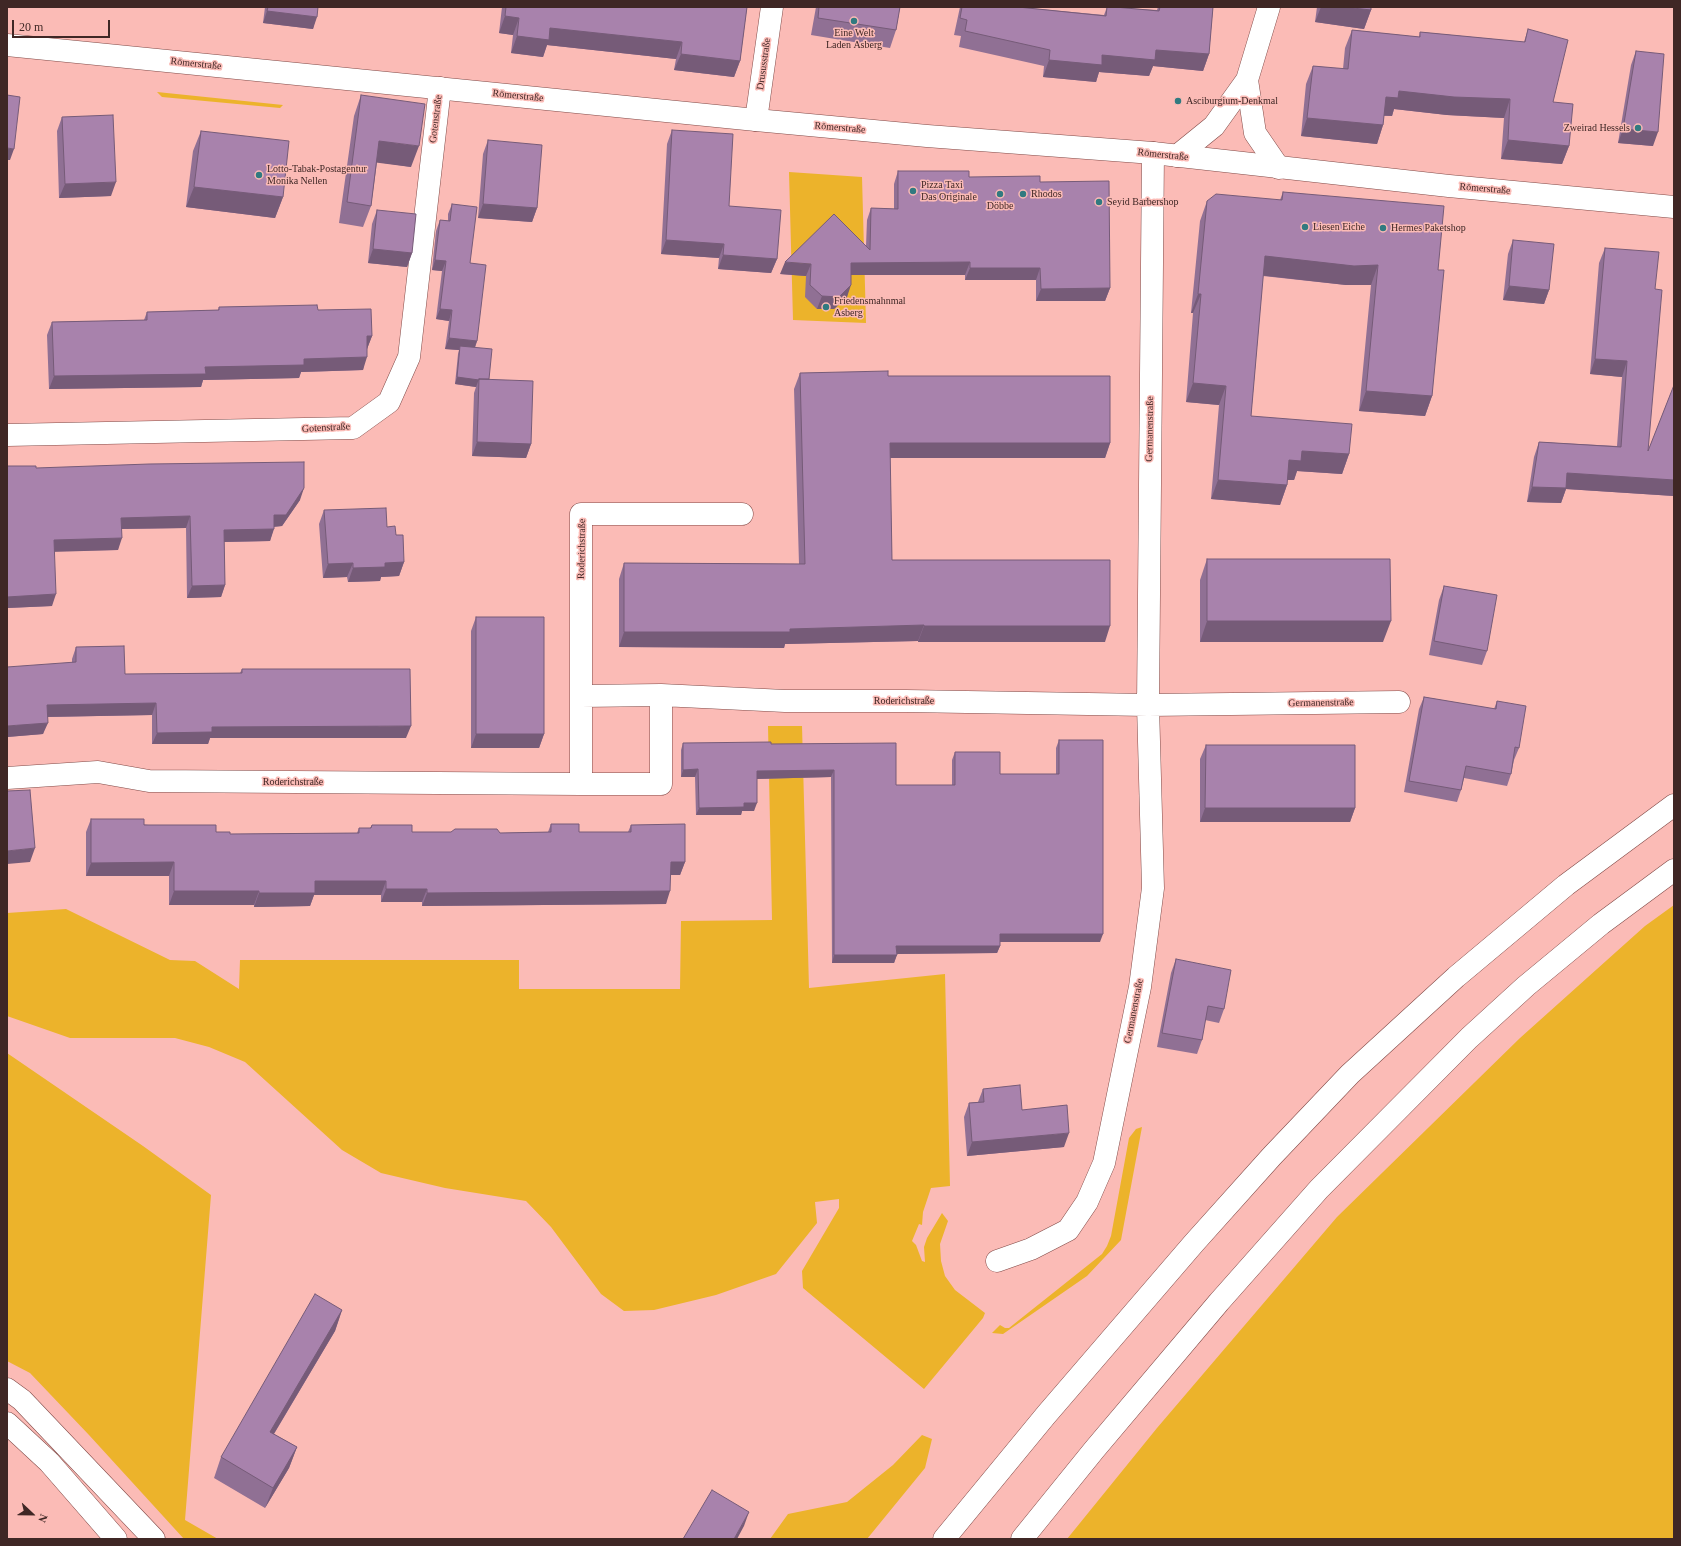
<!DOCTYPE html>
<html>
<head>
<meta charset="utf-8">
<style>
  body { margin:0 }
  #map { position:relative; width:1681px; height:1546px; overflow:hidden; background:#fbbbb6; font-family:Georgia,serif }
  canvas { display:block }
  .frame { position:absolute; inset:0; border:8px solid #3f2725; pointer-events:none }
  .north { position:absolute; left:12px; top:1494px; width:40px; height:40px; -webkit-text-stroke:3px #fbbbb6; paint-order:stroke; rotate:112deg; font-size:11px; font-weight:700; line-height:16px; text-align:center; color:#3f2725 }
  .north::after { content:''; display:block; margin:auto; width:14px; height:18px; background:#3f2725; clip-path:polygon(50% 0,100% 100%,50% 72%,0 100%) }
  .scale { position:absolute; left:12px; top:20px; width:98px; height:18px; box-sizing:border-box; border:2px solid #3f2725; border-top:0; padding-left:5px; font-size:12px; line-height:14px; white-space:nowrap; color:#3f2725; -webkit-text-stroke:3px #fbbbb6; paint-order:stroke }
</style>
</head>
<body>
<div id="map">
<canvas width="1681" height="1546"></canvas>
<div class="frame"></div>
<div class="north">N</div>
<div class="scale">20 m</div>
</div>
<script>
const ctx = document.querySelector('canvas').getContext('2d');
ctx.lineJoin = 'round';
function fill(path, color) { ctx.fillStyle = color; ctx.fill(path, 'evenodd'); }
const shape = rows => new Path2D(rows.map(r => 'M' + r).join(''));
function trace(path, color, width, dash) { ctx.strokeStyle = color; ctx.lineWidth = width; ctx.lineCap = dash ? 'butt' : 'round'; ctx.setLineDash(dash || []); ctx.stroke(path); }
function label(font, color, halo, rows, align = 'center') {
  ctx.font = font + ' Georgia,serif'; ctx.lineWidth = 3; ctx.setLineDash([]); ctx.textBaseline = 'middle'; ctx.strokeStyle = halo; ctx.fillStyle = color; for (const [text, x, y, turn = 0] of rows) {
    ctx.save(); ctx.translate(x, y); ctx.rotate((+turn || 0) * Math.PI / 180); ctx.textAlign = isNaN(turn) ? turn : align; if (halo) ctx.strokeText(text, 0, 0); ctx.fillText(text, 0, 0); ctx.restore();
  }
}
fill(shape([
  [157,92,283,105,280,108,162,97],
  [789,172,862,177,866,323,793,320],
  [768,726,802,726,809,988,945,974,950,1186,931,1188,923,1212,922,1225,919,1224,912,1241,916,1245,922,1261,925,1262,924,1247,927,1238,942,1213,948,1221,940,1244,941,1261,945,1276,955,1290,985,1313,983,1318,924,1389,803,1288,802,1271,839,1208,839,1199,815,1202,817,1223,776,1274,716,1295,654,1310,624,1311,601,1294,551,1227,526,1201,445,1188,381,1173,342,1150,245,1062,209,1047,175,1038,70,1038,7,1016,7,913,66,909,170,960,195,961,239,989,240,960,519,960,519,989,680,989,681,921,772,920],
  [1674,905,1674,1539,1067,1539,1157,1428,1337,1217,1520,1038,1645,926],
  [7,1053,143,1146,211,1195,185,1520,218,1539,184,1539,89,1435,30,1373,7,1361],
  [1142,1127,1121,1240,1087,1276,1003,1334,992,1333,1000,1325,1005,1328,1009,1328,1102,1254,1107,1246,1111,1236,1129,1138,1136,1129],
  [922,1435,932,1439,925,1468,867,1539,770,1539,788,1514,847,1502,893,1465]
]), '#ecb32b');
const minor = shape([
  [1247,80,1255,133,1279,168],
  [756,120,772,7],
  [1177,156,1214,126,1247,80,1269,7],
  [7,435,353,428,389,402,409,357,440,88],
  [661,695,785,701,906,701,1148,705,1399,702],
  [581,696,661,695,661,784,581,784,581,514,742,514],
  [7,778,98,772,149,781,581,784],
  [997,1261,1031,1249,1068,1230,1087,1202,1104,1163,1140,987,1153,888,1148,705,1153,153]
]);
const tertiary = shape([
  [7,45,756,120,927,136,1153,153,1449,186,1674,207]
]);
const trunk = shape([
  [7,1389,22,1400,154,1539],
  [7,1423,49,1462,116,1539],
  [944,1539,1046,1415,1194,1243,1272,1156,1350,1074,1456,977,1566,885,1674,805],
  [1022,1539,1094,1450,1219,1302,1319,1189,1469,1038,1526,986,1601,924,1674,870]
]);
trace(minor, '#814a47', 23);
trace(tertiary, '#814a47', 23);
trace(trunk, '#814a47', 23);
trace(minor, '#fff', 22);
trace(tertiary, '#fff', 22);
trace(trunk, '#fff', 22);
fill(shape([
  [265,7,318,7,313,29,263,23],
  [502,7,747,7,740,61,734,77,674,70,676,59,547,45,543,57,511,53,513,35,499,33],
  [816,7,900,7,896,30,890,48,811,35],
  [960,7,1018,7,1104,15,1107,7,1157,10,1158,7,1213,7,1209,54,1203,71,1153,66,1149,76,1099,72,1096,82,1043,77,1044,66,959,47,961,36,954,35],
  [1317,7,1371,7,1371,10,1364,29,1315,22],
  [1528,29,1553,102,1569,146,1562,164,1501,159,1504,118,1447,115,1394,109,1392,116,1384,116,1383,125,1377,144,1301,136,1306,84,1313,66,1343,69,1345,48,1352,30,1419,37,1420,32,1524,42],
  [1636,51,1653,146,1618,143,1631,65],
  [361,95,411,167,377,162,371,206,363,227,339,223,354,116],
  [62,117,111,196,59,198,57,131],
  [672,130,729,206,777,259,771,273,718,269,719,258,661,254,667,144],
  [201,131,283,197,275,218,186,207,193,151],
  [488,140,537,208,532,222,478,218,483,154],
  [898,171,969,177,1040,182,1110,288,1105,301,1036,301,1036,280,965,280,965,275,851,275,847,297,834,309,817,309,805,297,806,276,780,274,866,246,867,220,871,208,894,209,894,184],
  [1283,192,1438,270,1432,396,1425,416,1359,411,1371,285,1346,285,1263,276,1251,416,1349,454,1342,474,1297,471,1294,480,1287,480,1287,485,1280,505,1211,499,1219,405,1186,402,1193,313,1191,313,1200,221,1207,201,1280,200],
  [452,204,470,263,477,341,475,348,489,379,531,444,526,458,472,456,474,393,476,387,455,384,458,354,459,350,445,349,449,321,436,319,442,271,432,270,436,231,440,220,448,221,448,214],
  [377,210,412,253,407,267,368,263,372,224],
  [1513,240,1549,290,1544,304,1503,300,1508,254],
  [1605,248,1655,289,1648,451,1674,385,1674,496,1566,489,1561,503,1527,502,1534,457,1539,442,1617,446,1622,377,1590,374,1599,263],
  [219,307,318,310,372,336,367,349,363,370,301,372,299,378,203,380,201,387,49,389,47,335,52,322,144,320,147,312,218,310],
  [800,373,888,376,1110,443,1105,458,890,458,892,560,1105,642,918,642,918,641,785,644,784,648,619,647,619,579,624,563,799,564,794,389],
  [7,466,36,468,300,500,282,526,274,527,270,541,224,542,225,585,221,597,187,598,186,528,121,529,118,550,54,551,52,606,7,608],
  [324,510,387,527,396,535,404,562,399,576,381,577,380,581,348,582,347,577,323,578,319,524],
  [1207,559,1383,642,1200,642,1200,580],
  [1444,586,1487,651,1482,665,1429,655,1439,600],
  [476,617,544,734,539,748,471,748,471,631],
  [76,647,125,674,240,673,242,669,406,738,210,738,208,744,152,744,152,715,47,717,43,734,7,737,72,662,72,659],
  [1424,697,1494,709,1497,701,1519,748,1514,760,1511,774,1507,786,1464,778,1461,790,1457,802,1404,792,1419,709],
  [1059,740,1100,942,1000,942,1000,946,997,953,897,954,894,963,832,963,831,777,757,779,754,811,742,811,741,815,696,815,695,777,681,777,681,750,683,743,771,744,896,785,952,785,952,760,955,752,1000,774,1056,774,1056,748],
  [1206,745,1355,808,1350,822,1200,822,1200,759],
  [91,819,216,832,230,834,357,833,359,828,370,828,372,825,412,832,500,833,548,832,551,824,579,832,628,832,631,825,685,862,680,875,671,875,666,904,422,906,422,902,381,902,381,895,314,895,310,906,254,907,254,905,169,905,169,876,86,876,86,832],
  [1176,959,1224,1009,1219,1023,1205,1020,1202,1040,1197,1054,1157,1047,1171,973],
  [983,1089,1022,1110,1064,1147,967,1156,964,1117,969,1103,978,1102],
  [342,1310,335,1331,274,1434,297,1447,289,1468,265,1508,214,1478,221,1457]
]), '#907094');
fill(shape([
  [1321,7,1344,7,1371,10,1364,29,1315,22],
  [267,11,317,17,313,29,263,23],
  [505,16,519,18,513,35,499,33],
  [550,28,682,42,676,59,547,45,543,57,511,53,517,36],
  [1156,50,1209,54,1203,71,1153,66,1149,76,1099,72,1096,82,1043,77,1049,60],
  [681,54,740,61,734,77,674,70],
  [1399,91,1510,99,1504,118,1447,115,1394,109,1392,116,1379,115,1386,97],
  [1307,118,1383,125,1377,144,1301,136],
  [1623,129,1658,132,1653,146,1618,143],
  [1508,140,1569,146,1562,164,1501,159],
  [379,141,419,146,411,167,372,162],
  [7,148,14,149,10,160,7,160],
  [116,182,111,196,59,198,65,184],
  [194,187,283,197,275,218,186,207],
  [483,204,537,208,532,222,478,218],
  [666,240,724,244,719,258,661,254],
  [373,249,412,253,407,267,368,263],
  [723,255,777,259,771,273,718,269],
  [1265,256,1378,265,1371,285,1346,285,1258,275],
  [435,260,446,261,442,271,432,270],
  [785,262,811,264,806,276,780,274],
  [970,262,965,275,846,275,851,263],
  [970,268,1040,268,1036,280,965,280],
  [851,285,847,297,834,309,817,309,822,296],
  [1509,286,1549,290,1544,304,1503,300],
  [1110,288,1105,301,1036,301,1041,289],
  [1198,294,1201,294,1193,313,1191,313],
  [440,309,452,310,449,321,436,319],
  [367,336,372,336,367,349],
  [449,338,477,341,473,352,460,346,459,350,445,349],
  [367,357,363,370,301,372,299,378,203,380,201,387,49,389,54,376,205,367,304,359],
  [1595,359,1627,361,1622,377,1590,374],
  [457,377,479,379,476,387,455,384],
  [1193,383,1226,386,1219,405,1186,402],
  [1366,391,1432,396,1425,416,1359,411],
  [477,442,531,444,526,458,472,456],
  [890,443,1110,443,1105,458,884,458],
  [1302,451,1349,454,1342,474,1297,471,1294,480,1282,480,1289,460],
  [1567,473,1674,480,1674,496,1566,489,1561,503,1527,502,1532,487],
  [1218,480,1287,485,1280,505,1211,499],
  [304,488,300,500,282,526,269,527,274,515],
  [190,516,186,528,117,529,121,518],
  [274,529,270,541,220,542,224,530],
  [122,538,118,550,50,552,54,540],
  [404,562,399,576,381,577,380,581,348,582,353,568,385,563],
  [353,563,347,577,323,578,328,564],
  [225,585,221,597,187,598,192,586],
  [56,594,52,606,7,608,7,597],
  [1207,621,1391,621,1383,642,1200,642],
  [924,625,918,641,785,644,784,648,619,647,624,632,790,629],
  [924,626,1110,626,1105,642,918,642],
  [156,703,152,715,42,717,47,705],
  [48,723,43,734,7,737,7,726],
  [411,726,406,738,210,738,208,744,152,744,157,733,212,727],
  [476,734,544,734,539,748,471,748],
  [698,769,695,777,681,777,683,770],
  [834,770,831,777,754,779,757,771],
  [744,803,757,803,754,811,742,811,741,815,696,815,699,808],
  [1205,808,1355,808,1350,822,1200,822],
  [35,848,30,862,7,864,7,851],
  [174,862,169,876,86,876,91,863],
  [671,862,685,862,680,875,666,875],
  [315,881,386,881,381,895,314,895,310,906,254,907,259,893],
  [386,889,427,889,422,902,381,902],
  [174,891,259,891,254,905,169,905],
  [670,891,666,904,422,906,427,893],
  [1000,934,1103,934,1100,942,997,942],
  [896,946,1000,946,997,953,894,954],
  [834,955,897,955,894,963,832,963],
  [1069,1133,1064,1147,967,1156,972,1142],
  [342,1310,335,1331,263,1452,270,1432],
  [297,1447,289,1468,265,1508,273,1488],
  [749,1512,744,1526,737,1539,734,1539]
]), '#765b78');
const building = shape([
  [268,7,318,7,317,17,267,11,268,7],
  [506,7,747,7,740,61,681,54,682,42,550,28,549,40,517,36,519,18,505,16,506,7],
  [819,7,900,7,896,30,818,18,819,7],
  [962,7,1018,7,1106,16,1107,7,1115,7,1159,11,1160,7,1213,7,1209,54,1156,50,1155,60,1102,55,1102,65,1049,60,1050,50,965,31,967,20,960,18,962,7],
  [1344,7,1371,7,1371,10,1344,7],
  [1528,29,1568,40,1553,102,1573,104,1569,146,1508,140,1510,99,1454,97,1399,91,1398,98,1386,97,1383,125,1307,118,1313,66,1348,69,1352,30,1420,37,1420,32,1525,42,1528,29],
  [1636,51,1664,54,1658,132,1623,129,1636,51],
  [7,95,20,97,14,149,7,148,7,95],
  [361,95,425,104,419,146,379,141,371,206,347,202,361,95],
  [113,115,116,182,65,184,62,117,113,115],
  [672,130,733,134,729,206,781,210,777,259,723,255,724,244,666,240,672,130],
  [201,131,289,141,283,197,194,187,201,131],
  [488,140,542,145,537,208,483,204,488,140],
  [898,171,969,171,969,177,1040,176,1040,182,1109,181,1110,288,1041,289,1040,268,970,268,970,262,851,263,851,285,839,297,822,296,810,285,811,264,785,262,834,214,870,250,871,208,898,209,898,171],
  [1283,192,1444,206,1438,270,1444,270,1432,396,1366,391,1378,265,1354,266,1265,256,1251,416,1352,424,1349,454,1302,451,1301,461,1289,460,1287,485,1218,480,1226,386,1193,383,1201,294,1198,294,1207,201,1216,194,1282,200,1283,192],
  [452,204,477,207,470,263,486,265,477,341,449,338,452,310,440,309,446,261,435,260,440,220,450,221,452,204],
  [377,210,416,214,412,253,373,249,377,210],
  [1513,240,1554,244,1549,290,1509,286,1513,240],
  [1605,248,1659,252,1655,289,1662,290,1648,451,1674,385,1674,480,1567,473,1566,488,1532,487,1539,442,1621,447,1627,361,1595,359,1605,248],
  [317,305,318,310,371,309,372,336,367,336,367,357,304,359,304,365,205,367,206,374,54,376,52,322,147,320,147,312,219,310,219,307,317,305],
  [460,346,492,349,489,379,479,379,479,380,457,377,460,346],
  [888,371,888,376,1110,376,1110,443,890,443,892,560,1110,560,1110,626,924,626,924,625,790,629,790,632,624,632,624,563,805,564,800,373,888,371],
  [479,379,533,381,531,444,477,442,479,379],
  [304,462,304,488,286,515,274,515,274,529,224,530,225,585,192,586,190,516,121,518,122,538,54,540,56,594,7,597,7,466,36,466,36,468,149,464,304,462],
  [386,508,387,527,395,526,396,535,403,535,404,562,385,563,385,567,353,568,353,563,328,564,324,510,386,508],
  [1207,559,1390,559,1391,621,1207,621,1207,559],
  [1444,586,1497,595,1487,651,1434,641,1444,586],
  [476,617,544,617,544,734,476,734,476,617],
  [124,646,125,674,242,673,242,669,410,669,411,726,212,727,212,732,157,733,156,703,47,705,48,723,7,726,7,667,76,662,76,647,124,646],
  [1424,697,1496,709,1497,701,1526,706,1519,748,1515,747,1511,774,1466,766,1461,790,1409,781,1424,697],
  [1059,740,1103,740,1103,934,1000,934,1000,946,896,946,897,955,834,955,834,770,757,771,757,803,744,803,744,807,699,808,698,769,683,770,683,743,771,742,771,744,896,743,896,785,955,785,955,752,1000,752,1000,774,1059,774,1059,740],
  [1206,745,1355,745,1355,808,1205,808,1206,745],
  [30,790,35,848,7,851,7,791,30,790],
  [91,819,144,819,144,825,216,825,216,832,230,832,230,834,359,833,359,828,371,828,372,825,412,825,412,832,451,832,455,829,497,829,500,833,551,832,551,824,579,824,579,832,631,832,631,825,685,824,685,862,671,862,670,891,427,893,427,889,386,889,386,881,315,881,315,893,259,893,259,891,174,891,174,862,91,863,91,819],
  [1176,959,1231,970,1224,1009,1208,1006,1202,1040,1162,1033,1176,959],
  [1020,1085,1022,1110,1067,1105,1069,1133,972,1142,969,1103,984,1102,983,1089,1020,1085],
  [315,1294,342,1310,270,1432,297,1447,273,1488,221,1457,315,1294],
  [712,1490,749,1512,734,1539,683,1539,712,1490]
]);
fill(building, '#a882ac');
trace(building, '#765b78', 1);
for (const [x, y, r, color] of [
  [854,21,4,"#317a80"],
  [1178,101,4,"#317a80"],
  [1638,128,4,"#317a80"],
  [259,175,4,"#317a80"],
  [913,191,4,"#317a80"],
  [1000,194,4,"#317a80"],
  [1023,194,4,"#317a80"],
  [1099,202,4,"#317a80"],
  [1305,227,4,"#317a80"],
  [1383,228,4,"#317a80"],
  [826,307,4,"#317a80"]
]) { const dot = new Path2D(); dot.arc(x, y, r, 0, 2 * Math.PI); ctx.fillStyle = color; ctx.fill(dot); trace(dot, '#fbbbb6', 1.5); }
label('10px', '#3f2725', '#fbbbb6', [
  ["Eine Welt",854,33,"center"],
  ["Laden Asberg",854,45,"center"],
  ["Asciburgium-Denkmal",1186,101],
  ["Zweirad Hessels",1630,128,"right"],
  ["Lotto-Tabak-Postagentur",267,169],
  ["Monika Nellen",267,181],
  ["Pizza Taxi",921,185],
  ["Das Originale",921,197],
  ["Rhodos",1031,194],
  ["Seyid Barbershop",1107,202],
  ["Döbbe",1000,206,"center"],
  ["Liesen Eiche",1313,227],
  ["Hermes Paketshop",1391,228],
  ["Friedensmahnmal",834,301],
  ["Asberg",834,313]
], 'left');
label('10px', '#3f2725', '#fbbbb6', [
  ["Römerstraße",196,64,6],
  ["Drususstraße",764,64,-82],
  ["Römerstraße",518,96,6],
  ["Gotenstraße",436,119,-83],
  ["Römerstraße",840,128,5],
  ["Römerstraße",1163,155,6],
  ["Römerstraße",1485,189,5],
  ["Gotenstraße",326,428,-3],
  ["Germanenstraße",1150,429,-89],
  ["Roderichstraße",582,549,-89],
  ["Roderichstraße",904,701],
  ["Germanenstraße",1321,703,-1],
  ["Roderichstraße",293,782],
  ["Germanenstraße",1134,1011,-79]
]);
</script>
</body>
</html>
